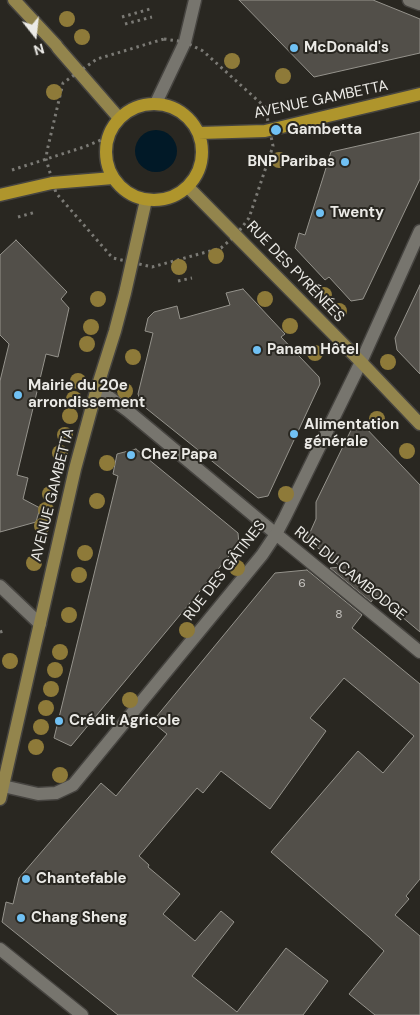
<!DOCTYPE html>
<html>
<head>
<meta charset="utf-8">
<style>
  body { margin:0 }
  #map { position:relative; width:420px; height:1015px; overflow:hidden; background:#292721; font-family:"DM Sans",sans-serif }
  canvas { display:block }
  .north { position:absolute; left:10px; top:10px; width:50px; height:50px; -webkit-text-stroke:4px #292721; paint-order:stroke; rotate:164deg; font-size:14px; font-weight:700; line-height:20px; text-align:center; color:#ebeae6 }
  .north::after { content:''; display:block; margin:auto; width:18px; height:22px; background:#ebeae6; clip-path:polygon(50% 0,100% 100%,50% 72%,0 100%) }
</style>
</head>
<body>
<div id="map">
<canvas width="420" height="1015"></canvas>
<div class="north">N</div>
</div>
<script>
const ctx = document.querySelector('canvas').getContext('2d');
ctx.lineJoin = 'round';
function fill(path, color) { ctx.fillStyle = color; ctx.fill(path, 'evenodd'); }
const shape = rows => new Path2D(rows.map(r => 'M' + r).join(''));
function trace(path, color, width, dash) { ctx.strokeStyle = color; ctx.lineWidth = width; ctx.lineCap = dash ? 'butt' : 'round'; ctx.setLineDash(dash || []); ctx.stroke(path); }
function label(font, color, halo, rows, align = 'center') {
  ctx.font = font + ' "DM Sans",sans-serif'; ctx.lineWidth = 4; ctx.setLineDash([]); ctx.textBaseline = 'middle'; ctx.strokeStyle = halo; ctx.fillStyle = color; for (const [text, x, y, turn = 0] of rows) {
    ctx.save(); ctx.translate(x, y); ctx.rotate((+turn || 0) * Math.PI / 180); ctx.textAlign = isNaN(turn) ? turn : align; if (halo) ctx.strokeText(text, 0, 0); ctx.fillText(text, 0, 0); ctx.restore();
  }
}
fill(shape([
  '135 151a21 21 0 1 1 42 0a21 21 0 1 1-42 0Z'
]), '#011927');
const building = shape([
  [239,0,373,0,420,19,420,53,314,77,239,0],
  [420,132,420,179,363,299,351,301,329,277,325,280,295,248,299,233,305,235,331,152,420,132],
  [16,240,67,292,61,299,69,308,58,357,46,354,17,475,28,478,23,499,40,508,36,522,0,532,0,381,9,344,0,335,0,255,16,240],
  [420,285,420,374,397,350,395,338,420,285],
  [243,289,285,334,281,337,319,377,320,384,268,496,258,498,142,405,138,394,153,333,145,331,148,318,154,312,177,306,180,319,230,305,226,293,243,289],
  [364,426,420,485,420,632,376,595,371,602,330,568,341,567,307,539,316,519,316,502,352,428,364,426],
  [136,449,238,533,239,544,71,746,54,738,118,476,113,474,117,454,136,449],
  [307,570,362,615,352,628,420,684,420,879,406,896,409,899,395,915,420,936,420,1015,375,1015,349,994,384,951,369,937,271,852,358,751,383,773,414,736,344,678,310,718,326,731,270,809,221,771,203,793,197,788,139,856,149,865,148,867,180,894,163,914,195,941,221,911,234,922,192,976,237,1012,286,948,328,981,303,1015,118,1015,2,922,6,902,13,904,19,878,101,783,116,796,167,734,152,722,275,573,307,570]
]);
fill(building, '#524f49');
trace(building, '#95938c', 1);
const service = shape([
  [0,586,40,624]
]);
const pedestrian = shape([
  [409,0,420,4],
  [97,388,128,411,276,534]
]);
const minor = shape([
  [156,103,185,42,195,0],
  [276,534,420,652],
  [3,786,38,794,56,793,73,785,262,555,276,534,285,517,361,362,420,231],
  [0,949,82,1015]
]);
const secondary = shape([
  [14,0,56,45,58,48,119,118],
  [188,187,361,362,420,424],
  [0,799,75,469,97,388,115,331,125,293,146,200]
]);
const primary = shape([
  '106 152a48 48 0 1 1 96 0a48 48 0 1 1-96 0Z',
  [199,133,265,131,420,94],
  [0,195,52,183,113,178]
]);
trace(service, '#464440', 15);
trace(pedestrian, '#464440', 15);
trace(minor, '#464440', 15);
trace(secondary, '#464440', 15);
trace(primary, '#464440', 15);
trace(shape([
  [122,17,150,9],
  [125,24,152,17],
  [164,39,185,42,203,51,265,107,273,146,249,218,236,235,221,248,152,267,113,258,110,255,56,193,46,159,47,151,63,83,97,59,164,39],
  [12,170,84,147,108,137],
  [18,217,36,212],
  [178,281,192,278],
  [0,632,6,630]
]), '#7b7a75', 3, [2.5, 4]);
trace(service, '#77756e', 12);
trace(pedestrian, '#77756e', 12);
trace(minor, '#77756e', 12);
trace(secondary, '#93854d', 12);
trace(primary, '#af952c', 12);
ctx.fillStyle = '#8e7a39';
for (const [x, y] of [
  [67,19],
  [82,37],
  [232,61],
  [283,76],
  [54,92],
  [279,160],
  [216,256],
  [179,267],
  [324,295],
  [98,299],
  [265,299],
  [339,311],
  [290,326],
  [91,327],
  [87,344],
  [315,353],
  [133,357],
  [388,362],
  [78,381],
  [125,391],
  [74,399],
  [70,416],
  [377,419],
  [65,435],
  [407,451],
  [60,453],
  [107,463],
  [50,494],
  [286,494],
  [97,501],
  [46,510],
  [42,526],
  [85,553],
  [34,563],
  [237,568],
  [79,575],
  [69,615],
  [187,630],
  [60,652],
  [10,661],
  [55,670],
  [51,689],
  [130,700],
  [46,708],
  [41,727],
  [36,747],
  [60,775]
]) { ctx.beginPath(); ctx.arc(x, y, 8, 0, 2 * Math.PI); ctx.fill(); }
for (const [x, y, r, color] of [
  [294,48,5,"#70c1f4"],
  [276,130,6,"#70c1f4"],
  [345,162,5,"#70c1f4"],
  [320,213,5,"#70c1f4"],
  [257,350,5,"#70c1f4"],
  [18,395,5,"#70c1f4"],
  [294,434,5,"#70c1f4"],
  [131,455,5,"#70c1f4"],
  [59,721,5,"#70c1f4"],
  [26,879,5,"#70c1f4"],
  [21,918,5,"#70c1f4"]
]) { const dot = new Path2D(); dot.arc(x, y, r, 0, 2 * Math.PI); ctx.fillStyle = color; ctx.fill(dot); trace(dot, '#292721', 2); }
label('12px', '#c5c3bf', null, [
  ["6",302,584],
  ["8",339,615]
]);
label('bold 15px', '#ebeae6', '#292721', [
  ["McDonald's",304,48],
  ["Gambetta",287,130],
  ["BNP Paribas",335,162,"right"],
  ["Twenty",330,213],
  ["Panam Hôtel",267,350],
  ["Mairie du 20e",28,386],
  ["arrondissement",28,403],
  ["Alimentation",304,425],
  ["générale",304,442],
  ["Chez Papa",141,455],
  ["Crédit Agricole",69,721],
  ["Chantefable",36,879],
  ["Chang Sheng",31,918]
], 'left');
label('15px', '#ebeae6', '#292721', [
  ["AVENUE GAMBETTA",321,100,-12],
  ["RUE DES PYRÉNÉES",295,272,46],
  ["AVENUE GAMBETTA",53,495,-76],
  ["RUE DES GÂTINES",225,571,-52],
  ["RUE DU CAMBODGE",350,574,39]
]);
</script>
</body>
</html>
